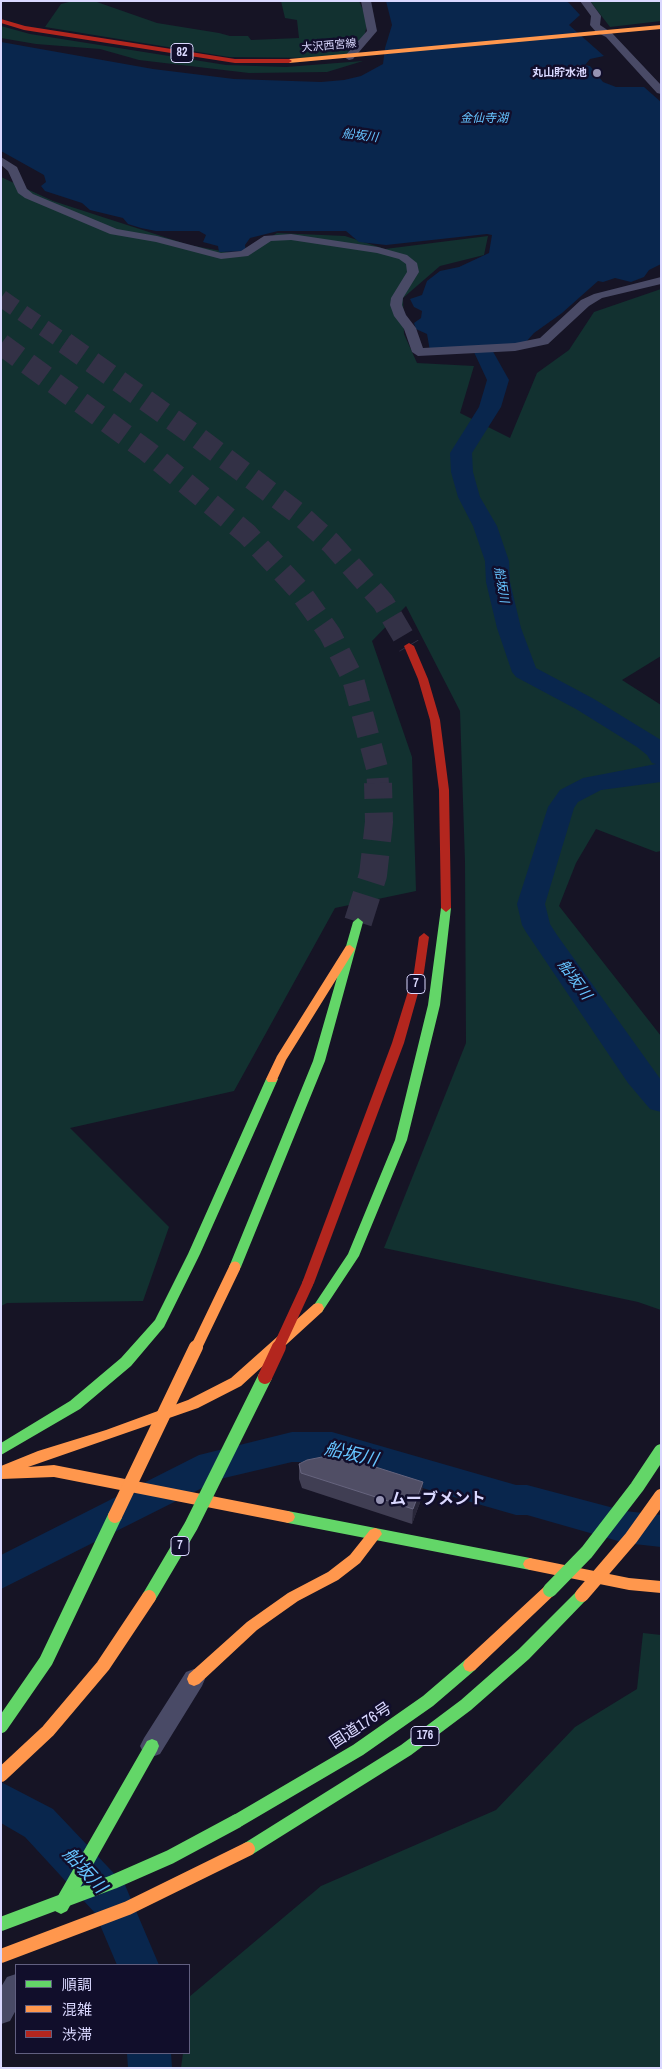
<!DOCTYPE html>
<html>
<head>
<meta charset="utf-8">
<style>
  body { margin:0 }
  #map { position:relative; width:662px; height:2069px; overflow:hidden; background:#161425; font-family:"Archivo Narrow","Noto Sans JP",sans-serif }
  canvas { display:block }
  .frame { position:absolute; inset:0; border:2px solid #dad8ff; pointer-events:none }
  .legend { position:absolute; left:15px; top:1964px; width:175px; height:90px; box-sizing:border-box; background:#110e2b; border:1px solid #615f80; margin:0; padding:6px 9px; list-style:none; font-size:15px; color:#dad8ff }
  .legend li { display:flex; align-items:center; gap:10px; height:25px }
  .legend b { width:25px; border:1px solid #615f80 }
</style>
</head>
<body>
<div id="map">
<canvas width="662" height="2069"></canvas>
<div class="frame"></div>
<ul class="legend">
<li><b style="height:6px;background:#63d668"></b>順調</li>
<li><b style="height:6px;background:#ff974d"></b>混雑</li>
<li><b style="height:6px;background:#b3261e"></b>渋滞</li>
</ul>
</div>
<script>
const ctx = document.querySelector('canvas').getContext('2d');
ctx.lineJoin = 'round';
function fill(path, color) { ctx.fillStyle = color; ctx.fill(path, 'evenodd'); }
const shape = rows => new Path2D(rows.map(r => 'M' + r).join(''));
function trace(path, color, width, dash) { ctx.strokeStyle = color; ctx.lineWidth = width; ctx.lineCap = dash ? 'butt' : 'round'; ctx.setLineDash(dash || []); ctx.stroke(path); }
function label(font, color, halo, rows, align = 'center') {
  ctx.font = font + ' "Archivo Narrow","Noto Sans JP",sans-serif'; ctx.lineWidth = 5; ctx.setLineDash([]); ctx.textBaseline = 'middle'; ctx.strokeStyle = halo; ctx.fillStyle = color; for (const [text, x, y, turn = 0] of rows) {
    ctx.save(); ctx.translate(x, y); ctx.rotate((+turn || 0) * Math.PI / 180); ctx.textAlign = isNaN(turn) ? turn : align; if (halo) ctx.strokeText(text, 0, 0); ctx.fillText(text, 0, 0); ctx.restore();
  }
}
fill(shape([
  [73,1,94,1,157,23,219,33,230,36,248,36,251,40,299,38,297,20,285,18,281,1,359,1,368,21,364,37,349,54,316,58,229,57,45,27,61,4],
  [590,1,661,1,661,21,610,27],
  [1,26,30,34,226,65,286,67,363,61,327,72,249,73,139,60,100,49,36,44,1,38],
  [1,177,53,201,189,245,243,255,277,233,345,236,385,249,488,236,484,255,440,266,403,298,404,334,417,363,474,366,460,413,510,438,537,373,569,350,594,312,661,289,661,656,622,680,661,705,661,851,656,852,596,829,576,863,559,906,661,1036,661,1310,638,1302,384,1248,466,1043,465,862,460,711,406,606,372,641,412,757,416,891,335,908,234,1091,70,1128,169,1227,143,1301,7,1303,1,1306],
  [643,1633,661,1635,661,2068,181,2068,183,2053,189,2053,189,1997,321,1886,496,1810,575,1727,637,1689]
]), '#123130');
fill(shape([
  [386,1,566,1,569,3,580,15,569,25,604,56,590,59,585,65,590,66,603,82,616,87,644,87,661,102,661,264,649,270,644,277,631,282,615,278,603,282,598,281,562,313,534,333,525,343,430,351,427,334,416,329,414,323,421,318,422,311,414,307,410,299,422,295,427,281,440,271,459,267,489,253,492,235,487,234,386,245,359,242,346,231,278,231,250,238,245,245,246,251,219,252,218,246,203,242,206,235,199,231,156,231,141,228,128,224,123,218,90,210,82,203,45,191,41,186,46,182,44,175,1,151,1,42,153,69,234,79,321,82,344,80,361,76,383,64,385,48,392,25]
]), '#09264d');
fill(shape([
  [484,346,491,348,509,380,501,407,472,453,473,472,480,497,497,526,509,561,510,582,521,628,536,668,594,699,661,740,661,782,601,790,578,802,574,808,545,904,550,924,557,935,661,1080,661,1112,650,1109,628,1083,526,932,522,925,517,904,548,807,560,790,583,778,656,764,652,763,647,755,637,747,576,709,516,677,512,672,497,628,486,582,485,561,473,526,458,497,451,472,450,453,479,407,487,380,474,352,477,348,484,346],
  [292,1432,332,1432,516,1485,527,1485,625,1511,661,1515,661,1547,625,1543,527,1515,516,1515,332,1462,292,1462,220,1479,1,1589,1,1555,199,1455,292,1432],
  [1,1782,53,1809,125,1885,159,1965,117,1965,95,1913,25,1837,1,1823,1,1782],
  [127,2053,171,2053,172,2068,128,2068,127,2053]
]), '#09264d');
trace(shape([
  [1,298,67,344]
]), '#333146', 17, [17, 9]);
trace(shape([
  [65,343,193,434,300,515,331,543,383,602,409,646],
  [1,344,147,451,247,534,299,590,330,634,353,679,377,768,378,785]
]), '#333146', 22, [22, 11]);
trace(shape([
  [358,922,373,875,379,822,378,783]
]), '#333146', 28, [28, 14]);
fill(shape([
  [361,1,371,1,377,31,353,59,349,60,344,57,367,31,361,1],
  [580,1,590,1,601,16,600,25,612,33,661,85,661,94,657,93,606,37,596,32,590,25,591,16,580,1],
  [1,157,17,167,27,189,33,194,117,229,157,236,221,253,241,251,264,236,291,234,378,247,407,255,417,263,419,272,403,298,402,305,406,315,416,328,423,348,515,343,540,338,581,300,594,294,661,277,661,284,602,298,589,306,548,344,515,351,418,356,412,352,404,329,394,316,390,305,391,298,407,272,406,264,399,259,377,253,291,240,271,241,248,256,221,259,156,242,110,234,25,198,18,193,8,171,1,165,1,157],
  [194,1669,202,1672,205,1679,202,1686,160,1754,152,1757,144,1754,140,1746,144,1738,186,1672,194,1669],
  [16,1974,16,2010,10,2021,1,2024,1,1987,7,1977,16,1974]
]), '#494a66');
fill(shape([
  [446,904,451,908,440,1005,407,1140,359,1256,322,1312,318,1313,314,1312,312,1308,348,1254,395,1140,428,1005,441,908,446,904],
  [358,918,363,922,325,1061,241,1267,239,1270,235,1272,231,1270,229,1267,313,1061,353,922,358,918],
  [272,1075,278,1079,200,1254,164,1327,131,1366,80,1409,1,1455,1,1443,70,1401,121,1358,155,1320,188,1254,266,1079,272,1075],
  [288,1511,530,1558,535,1560,537,1564,535,1568,530,1570,288,1523,283,1521,281,1517,283,1513,288,1511],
  [582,1589,587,1591,589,1595,587,1599,529,1659,471,1710,411,1755,253,1854,248,1856,243,1854,240,1849,243,1844,401,1745,461,1700,519,1649,577,1591,582,1589],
  [470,1658,475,1660,477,1665,475,1670,433,1706,363,1755,242,1826,237,1828,232,1826,229,1821,232,1816,353,1745,423,1696,465,1660,470,1658],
  [152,1739,157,1741,159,1746,157,1751,67,1911,61,1914,55,1911,53,1906,55,1901,147,1741,152,1739]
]), '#63d668');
fill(shape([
  [661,25,661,29,289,63,286,61,289,59,661,25],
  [350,945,355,949,286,1060,276,1082,268,1082,266,1079,277,1056,346,946,350,945],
  [318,1303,322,1304,324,1308,322,1312,241,1386,198,1408,28,1467,54,1465,288,1511,293,1513,295,1517,293,1521,288,1523,54,1477,1,1479,1,1466,38,1451,106,1430,188,1400,231,1378,314,1304,318,1303],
  [375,1528,380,1530,382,1534,360,1563,338,1580,298,1601,257,1630,199,1684,194,1686,189,1684,187,1679,189,1674,247,1622,288,1593,328,1572,350,1555,370,1530,375,1528],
  [530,1558,629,1578,661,1581,661,1593,629,1590,530,1570,525,1568,523,1564,525,1560,530,1558],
  [550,1584,555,1586,557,1590,555,1594,475,1670,470,1672,465,1670,463,1665,465,1660,545,1586,550,1584]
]), '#ff974d');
fill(shape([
  [1,19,25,26,235,59,289,59,292,61,289,63,235,63,24,30,1,23,1,19],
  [409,643,414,646,428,679,440,720,449,790,451,908,446,912,441,908,439,790,430,720,418,679,404,646,409,643],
  [424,933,429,937,424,972,404,1043,314,1283,312,1286,308,1288,304,1286,302,1283,392,1043,414,972,419,937,424,933]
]), '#b3261e');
trace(shape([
  [550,1590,587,1552,637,1487,661,1451],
  [149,1597,191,1526,265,1377],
  [1,1726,46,1661,115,1516],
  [1,1924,113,1882,170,1857,237,1821]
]), '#63d668', 14);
trace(shape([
  [196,1348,235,1267]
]), '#ff974d', 11);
trace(shape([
  [115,1516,196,1347],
  [582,1595,631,1538,661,1496],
  [1,1775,48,1731,103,1666,149,1597],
  [1,1956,128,1908,248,1849]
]), '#ff974d', 14);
trace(shape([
  [278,1348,308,1283]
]), '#b3261e', 11);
trace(shape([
  [265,1377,279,1347]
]), '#b3261e', 14);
fill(shape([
  [299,1464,422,1497,412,1524,302,1488,299,1479]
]), '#403e53');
fill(shape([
  [423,1482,422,1497,412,1524,413,1509]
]), '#282639');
const building = shape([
  [327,1456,366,1464,423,1482,413,1509,301,1473,299,1464,307,1460,327,1456]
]);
fill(building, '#504e65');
trace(building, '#66647e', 1);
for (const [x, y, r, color] of [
  [597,73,5,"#9593b3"],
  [380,1500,5,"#9593b3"]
]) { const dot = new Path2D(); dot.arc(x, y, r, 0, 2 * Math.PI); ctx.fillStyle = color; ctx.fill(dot); trace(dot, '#110e2b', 2); }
label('11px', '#dad8ff', '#110e2b', [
  ["大沢西宮線",329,46,-5]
]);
label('bold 11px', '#dad8ff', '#110e2b', [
  ["丸山貯水池",587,73]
], 'right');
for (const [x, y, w] of [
  [182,53,22],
  [416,984,18],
  [180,1546,18],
  [425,1736,28]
]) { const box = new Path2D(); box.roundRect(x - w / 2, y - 9.5, w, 19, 4); ctx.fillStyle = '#110e2b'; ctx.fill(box); trace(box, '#dad8ff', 1); }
label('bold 12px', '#dad8ff', null, [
  ["82",182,53],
  ["7",416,984],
  ["7",180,1546],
  ["176",425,1736]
]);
label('italic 12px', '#66c4ff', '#110e2b', [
  ["金仙寺湖",484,119],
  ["船坂川",360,136,7],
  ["船坂川",501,585,80]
]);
label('italic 15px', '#66c4ff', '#110e2b', [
  ["船坂川",574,980,54]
]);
label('bold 16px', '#dad8ff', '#110e2b', [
  ["ムーブメント",390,1500]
], 'left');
label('16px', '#dad8ff', '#110e2b', [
  ["国道176号",361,1726,-33]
]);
label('italic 18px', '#66c4ff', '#110e2b', [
  ["船坂川",351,1455,13],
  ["船坂川",84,1871,47]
]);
</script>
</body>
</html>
